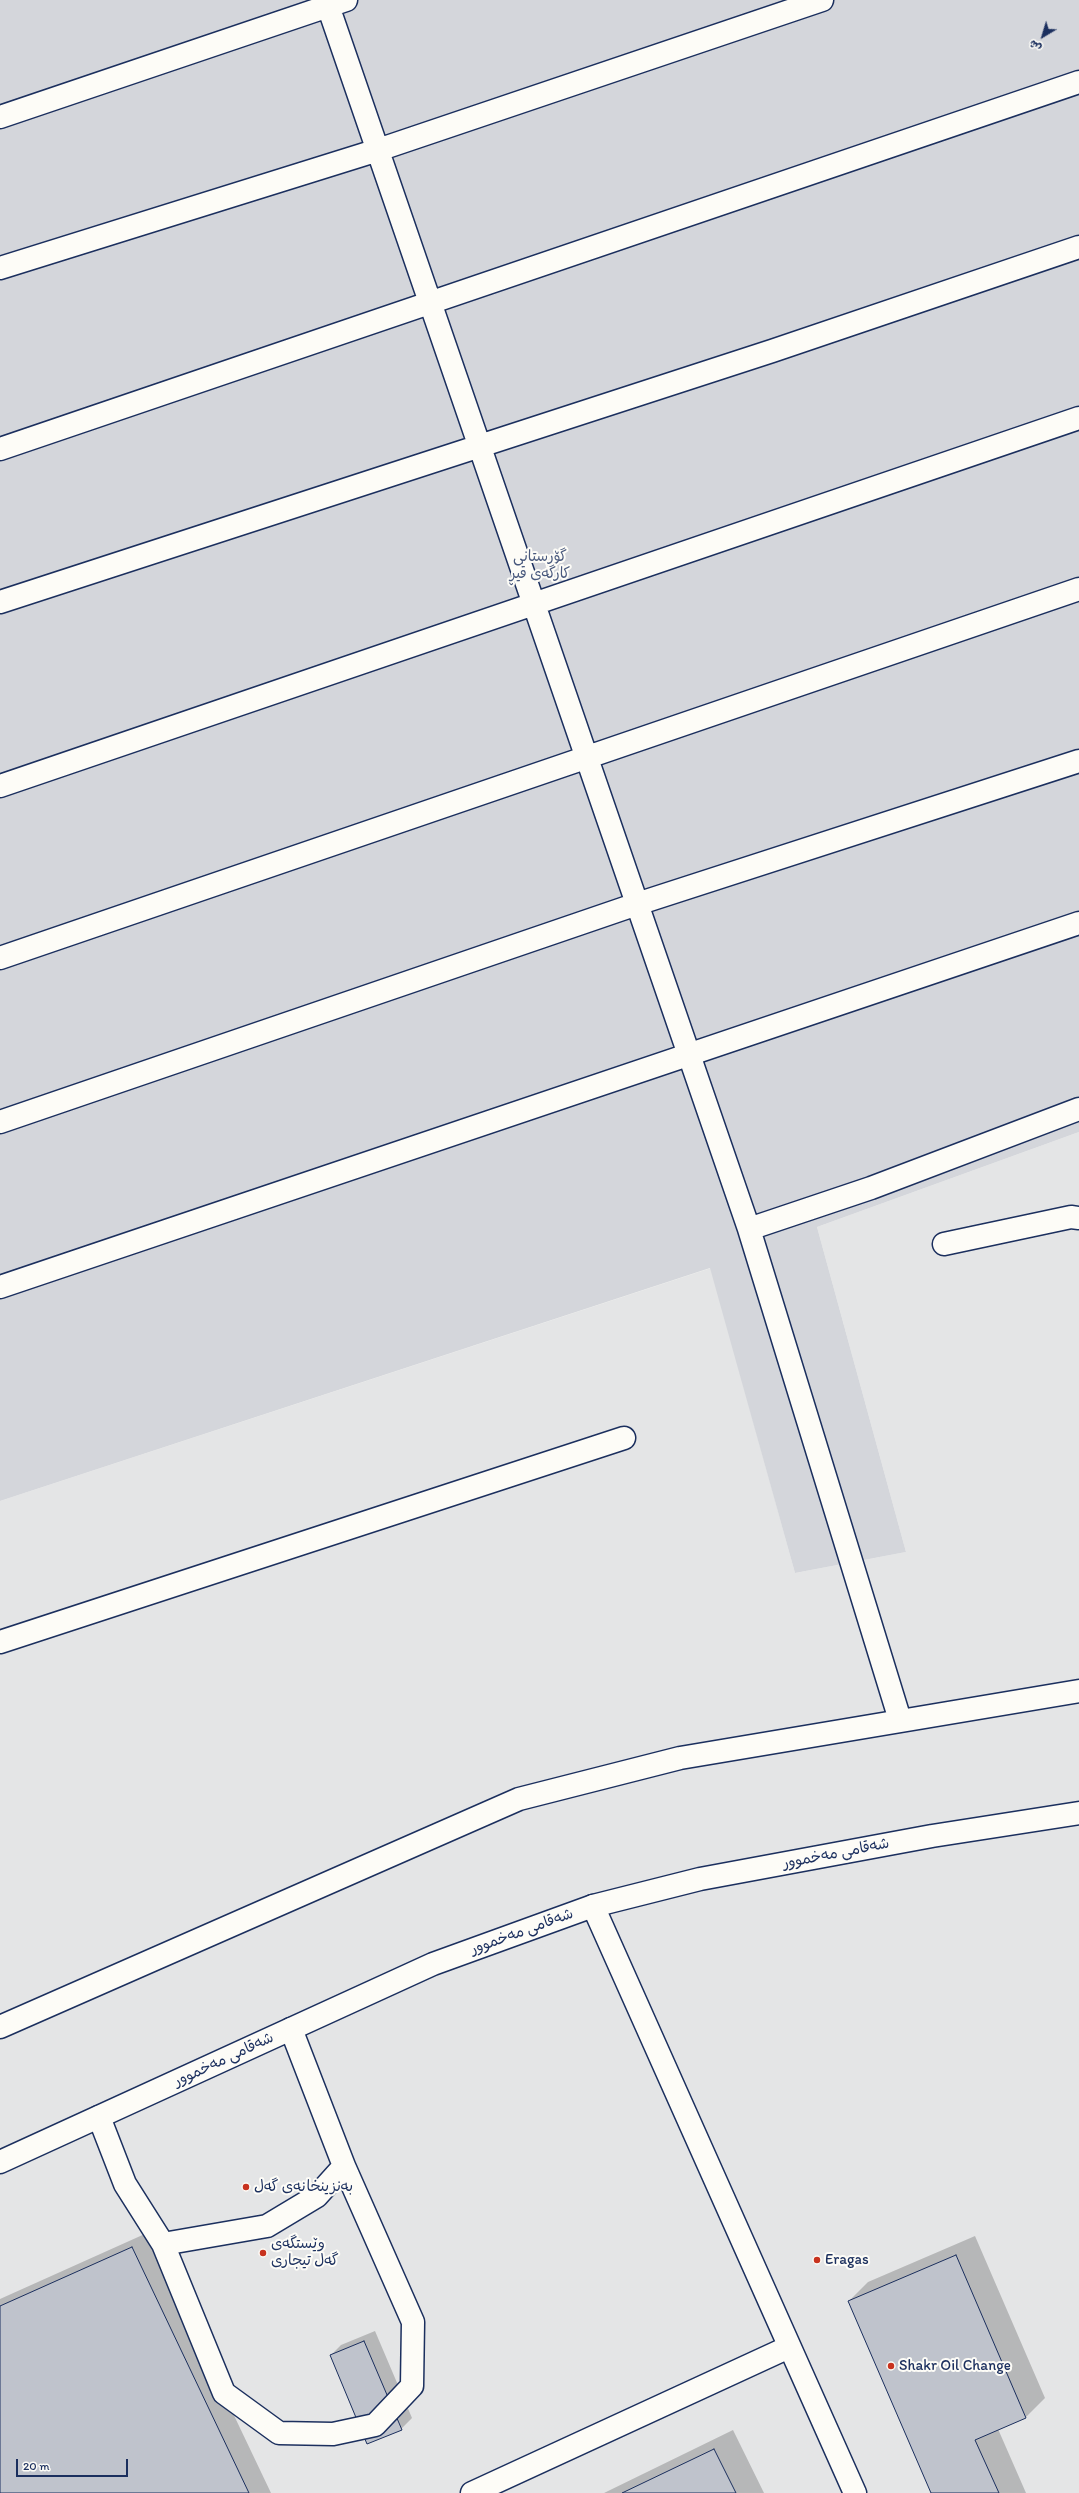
<!DOCTYPE html>
<html>
<head>
<meta charset="utf-8">
<style>
  body { margin:0 }
  #map { position:relative; width:1079px; height:2493px; overflow:hidden; background:#f4f4f1; font-family:Itim,"Playpen Sans Arabic",sans-serif }
  canvas { display:block }
  .north { position:absolute; left:1023px; top:16px; width:40px; height:40px; -webkit-text-stroke:3px #fdfcf7; paint-order:stroke; rotate:218deg; font-size:11px; font-weight:700; line-height:16px; text-align:center; color:#1b2f5e }
  .north::after { content:''; display:block; margin:auto; width:14px; height:18px; background:#1b2f5e; clip-path:polygon(50% 0,100% 100%,50% 72%,0 100%) }
  .scale { position:absolute; left:16px; top:2459px; width:112px; height:18px; box-sizing:border-box; border:2px solid #1b2f5e; border-top:0; padding-left:5px; font-size:12px; line-height:14px; white-space:nowrap; color:#1b2f5e; -webkit-text-stroke:3px #fdfcf7; paint-order:stroke }
</style>
</head>
<body>
<div id="map">
<canvas width="1079" height="2493"></canvas>
<div class="north">ش</div>
<div class="scale">20 m</div>
</div>
<script>
const ctx = document.querySelector('canvas').getContext('2d');
ctx.lineJoin = 'round';
function fill(path, color) { ctx.fillStyle = color; ctx.fill(path, 'evenodd'); }
const shape = rows => new Path2D(rows.map(r => 'M' + r).join(''));
function trace(path, color, width, dash) { ctx.strokeStyle = color; ctx.lineWidth = width; ctx.lineCap = dash ? 'butt' : 'round'; ctx.setLineDash(dash || []); ctx.stroke(path); }
function label(font, color, halo, rows, align = 'center') {
  ctx.font = font + ' Itim,"Playpen Sans Arabic",sans-serif'; ctx.lineWidth = 4; ctx.setLineDash([]); ctx.textBaseline = 'middle'; ctx.strokeStyle = halo; ctx.fillStyle = color; for (const [text, x, y, turn = 0] of rows) {
    ctx.save(); ctx.translate(x, y); ctx.rotate((+turn || 0) * Math.PI / 180); ctx.textAlign = isNaN(turn) ? turn : align; if (halo) ctx.strokeText(text, 0, 0); ctx.fillText(text, 0, 0); ctx.restore();
  }
}
fill(shape([
  [1079,1132,1079,2493,0,2493,0,1501,711,1268,795,1573,906,1552,817,1227]
]), '#e4e5e6');
fill(shape([
  [0,0,1079,0,1079,1132,817,1227,906,1552,795,1573,710,1268,0,1501]
]), '#d4d6db');
fill(shape([
  [147,2233,271,2493,0,2493,0,2299],
  [975,2236,1045,2398,1026,2417,998,2429,1026,2493,932,2493,849,2301,868,2282],
  [375,2331,412,2418,401,2429,331,2355,341,2345],
  [733,2430,764,2493,604,2493]
]), '#0003');
const building = shape([
  [132,2247,249,2493,0,2493,0,2306,132,2247],
  [956,2255,1026,2418,975,2440,999,2493,931,2493,848,2301,956,2255],
  [364,2341,402,2430,367,2444,330,2355,364,2341],
  [714,2449,736,2493,622,2493,714,2449]
]);
fill(building, '#bfc3cc');
trace(building, '#1b2f5e', 1);
const minor = shape([
  [326,0,749,1229,900,1720],
  [0,117,346,0],
  [0,268,378,150,822,0],
  [0,449,1079,82],
  [0,602,772,351,1079,247],
  [0,786,1079,418],
  [0,958,1079,589],
  [0,1122,637,904,1079,761],
  [749,1229,871,1188,1079,1109],
  [944,1244,1071,1217,1079,1218],
  [0,1287,1079,923],
  [0,1642,624,1438],
  [593,1906,855,2493],
  [99,2117,125,2184,163,2244,267,2226,317,2196,344,2166,291,2029],
  [163,2244,224,2393,279,2433,333,2434,375,2425,412,2386,413,2322,344,2166],
  [472,2493,789,2347]
]);
const highway = shape([
  [0,2027,519,1799,680,1758,1079,1691],
  [0,2162,433,1964,593,1906,700,1879,932,1836,1079,1813]
]);
trace(minor, '#1b2f5e', 25);
trace(highway, '#1b2f5e', 25);
trace(minor, '#fdfcf7', 22);
trace(highway, '#fdfcf7', 22);
for (const [x, y, r, color] of [
  [246,2187,4,"#c8321e"],
  [263,2253,4,"#c8321e"],
  [817,2260,4,"#c8321e"],
  [891,2366,4,"#c8321e"]
]) { const dot = new Path2D(); dot.arc(x, y, r, 0, 2 * Math.PI); ctx.fillStyle = color; ctx.fill(dot); trace(dot, '#fdfcf7', 1.5); }
label('15px', '#49597d', '#fdfcf7', [
  ["گۆڕستانی",540,557],
  ["کارگەی قیڕ",540,574]
]);
label('15px', '#1b2f5e', '#fdfcf7', [
  ["شەقامی مەخموور",836,1854,-11],
  ["شەقامی مەخموور",522,1932,-20],
  ["شەقامی مەخموور",224,2060,-25]
]);
label('15px', '#1b2f5e', '#fdfcf7', [
  ["بەنزینخانەی گەل",254,2187],
  ["وێستگەی",271,2244],
  ["گەل تیجاری",271,2261],
  ["Eragas",825,2260],
  ["Shakr Oil Change",899,2366]
], 'left');
</script>
</body>
</html>
